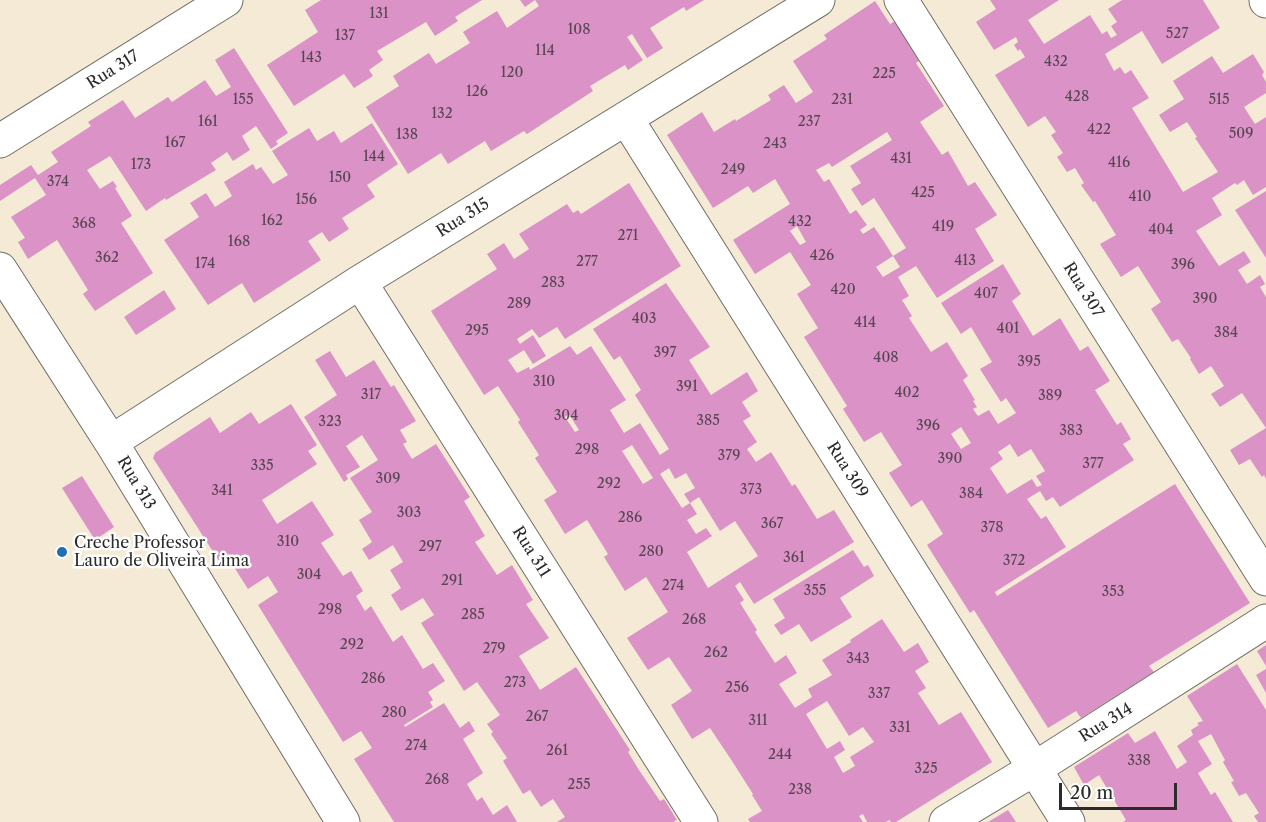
<!DOCTYPE html>
<html>
<head>
<meta charset="utf-8">
<style>
  body { margin:0 }
  #map { position:relative; width:1266px; height:822px; overflow:hidden; background:#f4ead5; font-family:"Libre Caslon Text",serif }
  canvas { display:block }
  .scale { position:absolute; left:1059px; top:783px; width:118px; height:27px; box-sizing:border-box; border:3px solid #2b2b2b; border-top:0; padding-left:8px; font-size:18px; line-height:21px; white-space:nowrap; color:#2b2b2b; -webkit-text-stroke:4px #fff; paint-order:stroke }
</style>
</head>
<body>
<div id="map">
<canvas width="1266" height="822"></canvas>
<div class="scale">20 m</div>
</div>
<script>
const ctx = document.querySelector('canvas').getContext('2d');
ctx.lineJoin = 'round';
function fill(path, color) { ctx.fillStyle = color; ctx.fill(path, 'evenodd'); }
const shape = rows => new Path2D(rows.map(r => 'M' + r).join(''));
function trace(path, color, width, dash) { ctx.strokeStyle = color; ctx.lineWidth = width; ctx.lineCap = dash ? 'butt' : 'round'; ctx.setLineDash(dash || []); ctx.stroke(path); }
function label(font, color, halo, rows, align = 'center') {
  ctx.font = font + ' "Libre Caslon Text",serif'; ctx.lineWidth = 5; ctx.setLineDash([]); ctx.textBaseline = 'middle'; ctx.strokeStyle = halo; ctx.fillStyle = color; for (const [text, x, y, turn = 0] of rows) {
    ctx.save(); ctx.translate(x, y); ctx.rotate((+turn || 0) * Math.PI / 180); ctx.textAlign = isNaN(turn) ? turn : align; if (halo) ctx.strokeText(text, 0, 0); ctx.fillText(text, 0, 0); ctx.restore();
  }
}
fill(shape([
  [321,0,482,0,455,17,458,21,435,36,426,22,377,51,383,60,369,70,373,76,354,88,344,74,294,106,267,65,318,32,305,10],
  [520,0,704,0,686,11,684,7,650,28,663,48,647,58,632,34,627,37,643,60,628,70,625,65,590,86,593,91,527,134,524,131,491,151,485,141,448,164,441,153,408,174,366,107,399,86,393,76,429,53,436,64,470,43,463,32,497,11,507,28,539,6,535,0,525,7],
  [990,0,1059,0,1028,20,1044,44,1090,15,1102,34,1107,31,1111,38,1117,35,1111,26,1117,22,1108,9,1122,0,1203,0,1220,28,1162,64,1142,31,1105,54,1114,71,1120,67,1125,74,1131,70,1149,98,1132,108,1183,192,1218,172,1195,138,1197,137,1187,122,1170,132,1159,115,1184,99,1173,81,1212,56,1223,73,1253,54,1264,72,1262,75,1266,82,1266,93,1244,107,1255,124,1266,117,1266,187,1253,195,1244,180,1237,185,1235,183,1212,198,1222,215,1196,231,1219,266,1244,251,1251,262,1238,270,1247,284,1260,275,1265,284,1260,287,1266,297,1266,479,1264,475,1262,477,1250,459,1239,465,1230,450,1266,428,1242,393,1220,407,1211,394,1224,386,1211,366,1199,374,1190,359,1191,358,1178,339,1172,342,1151,309,1161,302,1138,266,1121,277,1100,244,1116,235,1095,201,1093,202,1081,185,1084,183,1075,168,1067,172,1057,157,1063,153,1051,135,1056,132,1045,116,1028,127,995,75,1025,57,1020,49,1018,51,1014,45,1018,42,1016,37,994,50,976,22,996,9],
  [875,1,890,24,895,21,919,61,916,63,944,106,920,122,942,155,948,151,968,186,975,182,997,215,975,229,994,261,937,298,916,266,898,277,909,296,902,300,912,316,909,318,931,352,947,342,968,376,963,380,975,400,973,401,977,407,973,409,978,416,989,410,998,424,1016,413,1006,398,1001,402,980,369,992,362,971,327,961,334,941,303,1003,264,1021,294,1012,301,1033,336,1060,318,1080,351,1088,346,1110,381,1095,390,1117,425,1121,422,1131,439,1123,444,1134,460,1060,507,1053,497,1046,501,1040,491,1027,499,1041,519,1046,516,1066,547,995,592,997,596,1175,484,1250,603,1149,666,1154,672,1081,718,1076,711,1048,728,974,610,970,613,927,545,943,534,922,500,911,507,889,473,902,465,881,432,864,442,843,409,847,406,804,337,818,328,797,294,811,285,790,252,755,274,733,240,790,204,775,179,753,193,748,186,713,208,667,135,702,112,714,132,735,119,736,121,771,100,768,95,784,85,796,103,813,92,793,61,827,39,824,35],
  [887,132,892,140,850,166,861,183,851,189,862,206,874,198,906,248,893,256,900,267,883,277,876,267,893,256,883,240,874,227,863,234,860,230,867,225,856,210,850,214,829,179,824,182,816,170,829,163,832,167],
  [797,226,806,242,800,245,790,231],
  [961,427,971,443,961,449,951,434],
  [1010,444,1018,457,1031,449,1045,471,1036,476,1042,485,1037,487,1032,479,1007,494,990,468,1003,459,998,452],
  [234,48,288,133,276,141,278,144,271,149,256,126,242,136,250,150,233,161,227,152,211,163,216,170,166,200,165,198,146,211,110,156,87,170,100,189,113,181,117,187,115,188,132,216,121,223,153,273,95,311,83,294,88,290,57,240,28,259,18,242,25,238,11,217,46,195,35,178,0,201,0,185,31,165,38,175,58,162,51,152,91,126,88,122,123,100,135,118,168,97,172,102,205,80,216,96,231,87,215,60],
  [372,123,398,164,367,185,375,197,342,218,349,229,329,242,322,232,308,241,321,260,254,303,242,283,208,305,164,240,199,217,190,203,206,193,215,207,232,196,224,182,253,164,256,170,261,167,273,184,288,175,272,151,309,128,317,141,334,131,341,143],
  [629,183,681,266,565,339,557,327,539,338,532,329,517,339,520,344,533,335,546,356,533,364,524,350,508,360,517,373,529,367,530,370,570,346,577,355,591,346,626,400,610,410,624,433,640,423,660,455,669,449,635,395,641,390,620,356,614,360,593,329,666,283,710,347,689,360,711,395,747,372,758,391,742,402,751,416,743,421,757,442,747,449,756,462,771,452,792,486,795,484,817,519,834,510,854,542,754,604,740,582,735,586,744,600,740,603,757,630,755,632,775,663,786,655,797,673,779,684,795,708,812,697,808,689,832,675,822,660,851,642,850,640,882,619,904,652,918,643,929,662,915,671,926,688,918,693,939,725,961,712,992,762,896,822,891,822,889,820,886,822,867,822,863,814,859,816,863,822,750,822,748,819,762,811,752,795,753,794,732,761,710,728,692,739,671,705,692,691,669,657,648,670,627,638,668,612,646,577,625,591,604,557,608,554,587,520,565,534,544,500,557,492,535,458,539,455,518,422,520,420,498,386,484,395,431,311,497,269,487,254,504,243,514,259,529,249,519,234,567,204,573,213,578,210,581,214],
  [569,414,579,430,575,432,565,417],
  [632,445,653,478,643,484,622,451],
  [669,468,675,479,686,473,695,488,684,494,690,503,699,497,720,531,735,521,758,556,708,588,687,552,712,536,706,528,696,534,687,520,697,514,690,503,682,508,660,474],
  [827,701,849,736,863,727,874,742,850,757,855,766,843,773,834,757,845,750,840,741,827,749,806,714],
  [1266,191,1266,258,1235,210],
  [164,290,176,309,136,335,124,317],
  [330,351,346,377,374,360,391,387,394,385,416,421,400,430,407,442,403,444,412,459,436,444,470,497,464,501,485,536,475,542,497,575,512,565,533,600,526,604,549,638,519,656,540,690,576,667,630,750,628,752,639,770,660,801,664,799,677,820,674,821,675,822,557,822,565,817,553,799,541,807,530,790,523,794,503,761,507,758,491,734,493,732,487,724,500,715,477,682,464,691,421,623,434,615,423,598,401,611,391,595,401,588,390,570,403,562,393,545,369,560,362,549,372,542,359,520,372,512,350,478,378,460,362,435,346,446,360,467,346,475,348,479,344,482,304,417,337,395,315,360],
  [291,404,317,445,308,451,317,464,262,500,277,524,312,501,334,535,321,543,343,576,351,571,363,591,356,596,365,611,371,606,393,642,402,635,423,669,433,663,445,681,428,692,433,700,430,702,433,707,404,725,405,727,444,703,460,728,469,721,475,731,463,739,483,773,467,784,477,801,482,797,493,815,507,805,517,822,394,822,354,759,372,748,361,731,343,742,258,605,278,592,268,576,248,589,227,556,219,561,153,458,155,453,210,417,220,433,251,412,259,424],
  [82,476,114,527,95,540,62,488],
  [853,550,864,567,868,565,874,576,840,598,852,617,811,642,799,624,781,635,774,625,785,618,773,599],
  [1266,645,1266,666,1257,651],
  [1237,664,1266,710,1266,822,1258,822,1254,816,1259,813,1246,793,1239,796,1231,782,1234,781,1223,762,1225,760,1211,734,1198,741,1212,764,1198,773,1211,795,1215,792,1233,822,1123,822,1126,820,1099,775,1084,785,1074,767,1128,733,1135,743,1155,731,1177,769,1187,762,1177,746,1193,735,1191,730,1199,725,1197,723,1203,721,1187,696],
  [1266,669,1266,693,1256,675],
  [1008,810,1016,822,988,822]
]), '#da92c7');
const minor = shape([
  [901,0,1266,579],
  [1266,0,1266,1],
  [626,118,1068,822],
  [0,141,226,0],
  [0,269,111,442,343,822],
  [360,282,701,822],
  [111,442,360,282,818,0],
  [946,822,1034,769,1266,621]
]);
trace(minor, '#716e66', 35);
trace(minor, '#fff', 33);
for (const [x, y, r, color] of [
  [62,552,6,"#1f6fb2"]
]) { const dot = new Path2D(); dot.arc(x, y, r, 0, 2 * Math.PI); ctx.fillStyle = color; ctx.fill(dot); trace(dot, '#fff', 2); }
label('14px', '#574552', null, [
  ["131",379,14],
  ["108",579,30],
  ["527",1177,34],
  ["137",345,36],
  ["114",545,51],
  ["143",311,58],
  ["432",1056,62],
  ["120",512,73],
  ["225",884,74],
  ["126",477,92],
  ["428",1077,97],
  ["155",243,100],
  ["231",842,100],
  ["515",1219,100],
  ["132",442,114],
  ["161",208,122],
  ["237",809,122],
  ["422",1099,130],
  ["509",1241,134],
  ["138",407,135],
  ["167",175,143],
  ["243",775,144],
  ["144",374,157],
  ["431",901,159],
  ["416",1119,163],
  ["173",141,165],
  ["249",733,170],
  ["150",340,178],
  ["374",58,182],
  ["425",923,193],
  ["410",1140,197],
  ["156",306,200],
  ["162",272,221],
  ["432",800,222],
  ["368",84,224],
  ["419",943,227],
  ["404",1161,230],
  ["271",628,236],
  ["168",239,242],
  ["426",822,256],
  ["362",107,258],
  ["413",965,261],
  ["277",587,262],
  ["174",205,264],
  ["396",1183,265],
  ["283",553,283],
  ["420",843,290],
  ["407",986,294],
  ["390",1205,299],
  ["289",519,304],
  ["403",644,319],
  ["414",865,323],
  ["401",1008,329],
  ["295",477,331],
  ["384",1226,333],
  ["397",665,353],
  ["408",886,358],
  ["395",1029,362],
  ["310",544,382],
  ["391",687,387],
  ["402",907,393],
  ["317",371,395],
  ["389",1050,396],
  ["304",566,416],
  ["385",708,421],
  ["323",330,422],
  ["396",928,426],
  ["383",1071,431],
  ["298",587,450],
  ["379",729,456],
  ["390",950,459],
  ["377",1093,464],
  ["335",262,466],
  ["309",388,479],
  ["292",609,484],
  ["373",751,490],
  ["341",222,491],
  ["384",971,494],
  ["303",409,513],
  ["286",630,518],
  ["367",772,524],
  ["378",992,528],
  ["310",288,542],
  ["297",430,547],
  ["280",651,552],
  ["361",794,558],
  ["372",1014,561],
  ["304",309,575],
  ["291",452,581],
  ["274",673,586],
  ["355",815,591],
  ["353",1113,592],
  ["298",330,610],
  ["285",473,615],
  ["268",694,620],
  ["292",352,645],
  ["279",494,649],
  ["262",716,653],
  ["343",858,659],
  ["286",373,679],
  ["273",515,683],
  ["256",737,688],
  ["337",879,694],
  ["280",394,713],
  ["267",537,717],
  ["311",758,721],
  ["331",900,728],
  ["274",416,746],
  ["261",557,751],
  ["244",780,755],
  ["338",1139,761],
  ["325",926,769],
  ["268",437,780],
  ["255",579,785],
  ["238",800,790]
]);
label('16px', '#2b2b2b', '#fff', [
  ["Rua 317",113,70,-32],
  ["Rua 315",463,218,-32],
  ["Rua 307",1083,290,58],
  ["Rua 309",847,470,58],
  ["Rua 313",136,483,59],
  ["Rua 311",531,552,58],
  ["Rua 314",1106,723,-32]
]);
label('16px', '#2b2b2b', '#fff', [
  ["Creche Professor",74,543],
  ["Lauro de Oliveira Lima",74,561]
], 'left');
</script>
</body>
</html>
